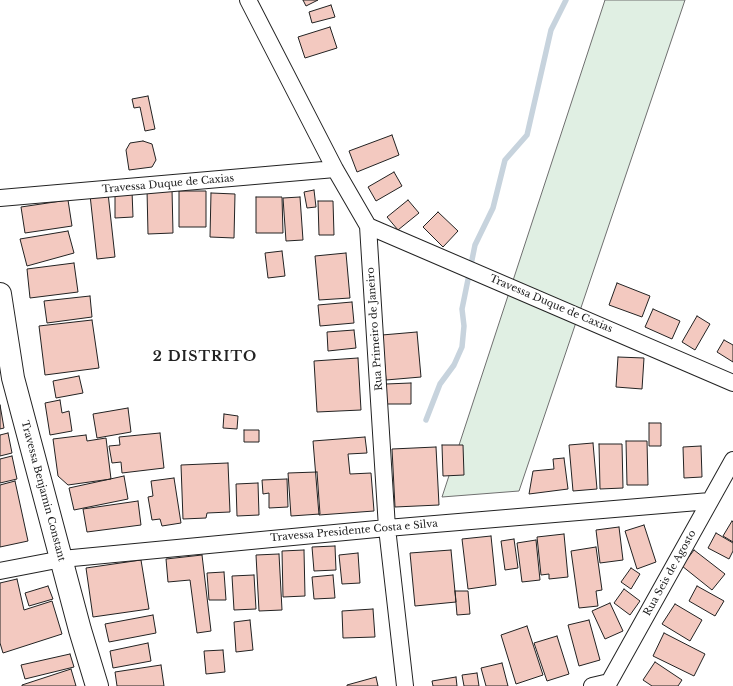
<!DOCTYPE html>
<html>
<head>
<meta charset="utf-8">
<style>
  body { margin:0 }
  canvas { display:block; background:#fff }
</style>
</head>
<body>
<canvas width="733" height="686"></canvas>
<script>
const ctx = document.querySelector('canvas').getContext('2d');
ctx.lineJoin = 'round';
function fill(path, color) { ctx.fillStyle = color; ctx.fill(path, 'evenodd'); }
const shape = rows => new Path2D(rows.map(r => 'M' + r).join(''));
function trace(path, color, width, dash) { ctx.strokeStyle = color; ctx.lineWidth = width; ctx.lineCap = dash ? 'butt' : 'round'; ctx.setLineDash(dash || []); ctx.stroke(path); }
function label(font, color, halo, rows, align = 'center') {
  ctx.font = font + ' "Libre Baskerville",serif'; ctx.lineWidth = 3; ctx.setLineDash([]); ctx.textBaseline = 'middle'; ctx.strokeStyle = halo; ctx.fillStyle = color; for (const [text, x, y, turn = 0] of rows) {
    ctx.save(); ctx.translate(x, y); ctx.rotate((+turn || 0) * Math.PI / 180); ctx.textAlign = isNaN(turn) ? turn : align; if (halo) ctx.strokeText(text, 0, 0); ctx.fillText(text, 0, 0); ctx.restore();
  }
}
const green = shape([
  [605,0,685,0,519,491,442,497,605,0]
]);
fill(green, '#e0efe3');
trace(green, '#6f6f6f', 1);
trace(shape([
  [426,420,440,384,454,365,462,347,464,326,462,309,475,245,493,208,505,160,527,135,551,30,566,0]
]), '#c7d3dd', 5.5);
const building = shape([
  [303,0,318,0,306,6,303,0],
  [331,5,335,17,312,23,309,12,331,5],
  [330,27,337,48,305,58,298,37,330,27],
  [148,96,155,129,145,131,140,107,134,108,132,99,148,96],
  [392,135,399,155,357,172,349,151,392,135],
  [143,141,152,144,156,160,152,167,129,170,126,150,130,143,143,141],
  [394,172,402,186,376,201,368,187,394,172],
  [172,189,173,233,148,234,147,190,172,189],
  [314,190,316,207,307,208,304,192,314,190],
  [132,191,133,217,115,218,115,192,132,191],
  [179,191,206,191,206,227,179,227,179,191],
  [108,193,115,257,97,259,90,195,108,193],
  [211,193,235,194,234,238,210,237,211,193],
  [256,197,282,197,283,233,256,233,256,197],
  [300,197,303,240,286,241,283,198,300,197],
  [68,200,72,226,25,233,21,207,68,200],
  [408,200,419,213,398,230,387,217,408,200],
  [318,201,333,201,334,235,319,235,318,201],
  [438,212,458,231,443,247,423,227,438,212],
  [68,231,74,253,27,266,20,239,68,231],
  [282,251,285,276,268,278,265,253,282,251],
  [346,253,350,298,319,300,315,256,346,253],
  [74,263,78,292,30,298,27,269,74,263],
  [617,283,650,296,642,317,609,305,617,283],
  [90,296,92,317,47,323,44,301,90,296],
  [352,302,354,323,320,326,318,305,352,302],
  [653,309,680,321,672,339,645,327,653,309],
  [697,316,710,324,695,350,682,342,697,316],
  [92,320,99,368,45,375,39,326,92,320],
  [354,330,356,348,328,351,327,332,354,330],
  [417,332,421,377,386,380,382,335,417,332],
  [724,340,733,345,733,362,717,352,724,340],
  [618,357,644,358,642,389,616,387,618,357],
  [358,358,361,410,317,412,314,361,358,358],
  [79,376,83,393,56,398,53,381,79,376],
  [411,383,411,404,386,404,386,384,411,383],
  [60,400,62,413,69,411,72,431,50,435,45,403,60,400],
  [0,405,4,428,0,429,0,405],
  [128,408,131,432,97,438,93,414,128,408],
  [224,414,238,416,237,429,223,428,224,414],
  [649,423,661,423,661,446,649,446,649,423],
  [244,430,259,430,259,442,244,442,244,430],
  [8,433,12,453,0,456,0,435,8,433],
  [160,433,164,468,122,473,121,462,112,463,109,446,120,445,119,437,160,433],
  [86,435,87,441,106,438,111,479,68,485,58,476,53,439,86,435],
  [365,437,367,453,348,454,350,474,371,473,374,511,319,515,313,441,365,437],
  [626,441,647,441,648,485,627,485,626,441],
  [593,443,597,489,573,491,569,445,593,443],
  [599,444,622,444,623,488,600,489,599,444],
  [442,445,463,445,464,475,443,476,442,445],
  [701,446,702,477,684,478,683,447,701,446],
  [436,447,439,505,395,507,392,449,436,447],
  [12,456,17,479,0,483,0,459,12,456],
  [564,458,568,489,529,494,533,471,554,469,553,459,564,458],
  [228,463,230,512,207,513,206,518,183,519,181,465,228,463],
  [317,472,320,514,291,516,288,473,317,472],
  [124,476,128,499,74,510,69,488,124,476],
  [174,478,181,523,162,526,160,519,152,520,148,497,153,496,151,481,174,478],
  [287,479,288,507,269,508,269,493,263,494,262,480,287,479],
  [15,481,28,541,0,547,0,485,15,481],
  [258,483,259,515,237,516,236,484,258,483],
  [138,501,141,525,87,532,83,509,138,501],
  [732,521,733,522,733,542,723,536,732,521],
  [644,525,656,562,637,569,625,531,644,525],
  [619,527,623,560,600,563,596,530,619,527],
  [716,533,733,543,733,551,729,559,708,548,716,533],
  [564,534,568,577,549,579,549,574,541,575,537,537,564,534],
  [491,536,496,585,468,589,462,539,491,536],
  [514,539,518,568,505,570,501,541,514,539],
  [536,540,540,580,522,582,517,543,536,540],
  [335,546,336,570,314,571,312,547,335,546],
  [596,547,602,590,596,591,598,606,579,608,571,551,596,547],
  [304,550,305,596,283,597,282,551,304,550],
  [451,550,456,602,415,606,410,553,451,550],
  [694,550,725,574,712,590,682,566,694,550],
  [358,553,360,583,342,584,339,555,358,553],
  [279,554,282,610,259,611,256,555,279,554],
  [202,555,211,631,197,633,190,580,168,582,166,559,202,555],
  [141,560,149,609,93,617,86,568,141,560],
  [631,568,640,574,631,589,621,582,631,568],
  [224,572,226,600,209,600,207,573,224,572],
  [254,575,256,609,234,610,232,576,254,575],
  [333,575,335,598,314,599,312,577,333,575],
  [17,579,24,610,52,601,62,634,3,653,0,643,0,583,17,579],
  [48,586,53,599,29,606,25,593,48,586],
  [697,586,724,601,715,616,689,601,697,586],
  [624,589,640,601,630,615,614,603,624,589],
  [455,591,468,591,470,614,457,615,455,591],
  [610,603,623,631,605,639,592,611,610,603],
  [675,604,702,620,690,641,662,624,675,604],
  [373,609,375,637,343,638,342,611,373,609],
  [153,615,156,633,109,642,105,624,153,615],
  [250,620,253,650,236,652,234,622,250,620],
  [589,620,600,660,579,666,568,625,589,620],
  [527,626,543,675,516,684,501,635,527,626],
  [664,633,705,654,694,676,653,656,664,633],
  [557,636,569,674,547,681,534,643,557,636],
  [148,643,151,661,113,668,110,651,148,643],
  [223,650,225,672,206,674,204,651,223,650],
  [70,654,74,667,25,679,21,665,70,654],
  [655,662,682,680,678,686,652,686,643,680,655,662],
  [502,663,508,686,486,686,481,668,502,663],
  [161,665,164,686,117,686,115,672,161,665],
  [71,669,76,686,22,686,22,685,71,669],
  [477,673,479,686,464,686,462,675,477,673],
  [376,677,378,686,347,686,347,685,376,677],
  [456,677,457,686,433,686,432,681,456,677]
]);
fill(building, '#f3c9c0');
trace(building, '#222', 1);
const minor = shape([
  [248,0,335,169,368,226,387,528,405,686],
  [0,198,335,169],
  [368,226,733,383],
  [0,571,62,559,387,528,710,501],
  [592,686,609,682],
  [607,686,733,460]
]);
const secondary = shape([
  [0,294,13,378,80,630,97,686]
]);
trace(minor, '#222', 18);
trace(secondary, '#222', 24);
trace(minor, '#fff', 16);
trace(secondary, '#fff', 22);
label('10px', '#222', '#fff', [
  ["Travessa Duque de Caxias",168,184,-5],
  ["Travessa Duque de Caxias",551,304,23],
  ["Rua Primeiro de Janeiro",375,329,-94],
  ["Travessa Benjamin Constant",43,491,75],
  ["Travessa Presidente Costa e Silva",354,531,-5],
  ["Rua Seis de Agosto",670,573,-61]
]);
ctx.letterSpacing = '1px';
label('bold 14px', '#222', '#fff', [
  ["2 DISTRITO",205,357]
]);
ctx.letterSpacing = '0px';
</script>
</body>
</html>
